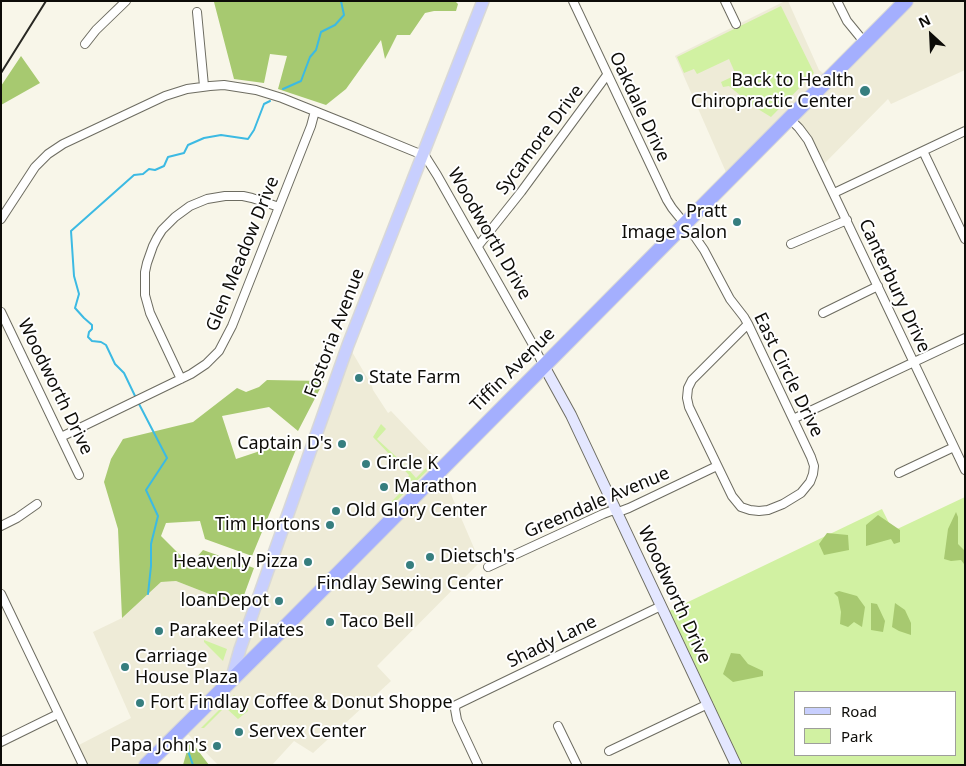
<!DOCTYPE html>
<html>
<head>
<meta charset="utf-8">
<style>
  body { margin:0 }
  #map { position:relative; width:966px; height:766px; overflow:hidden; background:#f8f6e9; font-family:"Noto Sans",sans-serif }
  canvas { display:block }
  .frame { position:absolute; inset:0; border:2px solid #0d0c08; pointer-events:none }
  .legend { position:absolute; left:794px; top:691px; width:162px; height:65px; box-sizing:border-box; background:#fff; border:1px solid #9e9e9c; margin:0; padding:6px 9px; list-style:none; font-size:15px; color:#0d0c08 }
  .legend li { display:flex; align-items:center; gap:10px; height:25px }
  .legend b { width:25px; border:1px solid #9e9e9c }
  .north { position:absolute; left:906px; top:10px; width:50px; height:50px; -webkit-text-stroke:4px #fff; paint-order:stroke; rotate:335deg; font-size:14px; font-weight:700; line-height:20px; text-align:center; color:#0d0c08 }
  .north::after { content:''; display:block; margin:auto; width:18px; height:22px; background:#0d0c08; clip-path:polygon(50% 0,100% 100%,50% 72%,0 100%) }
</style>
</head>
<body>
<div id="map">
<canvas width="966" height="766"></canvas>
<div class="frame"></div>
<ul class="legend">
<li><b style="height:6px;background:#c8cffe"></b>Road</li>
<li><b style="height:14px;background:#d1f1a2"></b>Park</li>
</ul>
<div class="north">N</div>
</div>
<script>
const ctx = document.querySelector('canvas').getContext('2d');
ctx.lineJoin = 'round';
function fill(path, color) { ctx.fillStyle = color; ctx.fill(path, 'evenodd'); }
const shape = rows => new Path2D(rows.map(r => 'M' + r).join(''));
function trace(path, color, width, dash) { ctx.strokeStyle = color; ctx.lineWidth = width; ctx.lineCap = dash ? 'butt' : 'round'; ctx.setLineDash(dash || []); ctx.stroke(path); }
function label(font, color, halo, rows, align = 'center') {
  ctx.font = font + ' "Noto Sans",sans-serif'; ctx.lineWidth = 4; ctx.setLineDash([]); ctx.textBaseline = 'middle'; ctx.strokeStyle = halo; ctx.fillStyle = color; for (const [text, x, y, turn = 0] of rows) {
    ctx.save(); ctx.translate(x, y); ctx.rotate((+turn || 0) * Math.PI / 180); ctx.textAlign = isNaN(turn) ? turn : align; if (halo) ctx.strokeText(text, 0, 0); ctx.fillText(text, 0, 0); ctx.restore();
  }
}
fill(shape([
  [785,1,788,1,819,70,829,78,896,11,892,1,965,1,965,70,891,104,888,99,821,167,808,140,789,118,729,179,675,56],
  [348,345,372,386,373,390,388,413,391,411,435,457,480,562,377,666,391,681,313,753,294,741,272,765,218,765,183,729,147,765,71,765,81,760,75,747,131,718,93,632,122,618,161,582,176,581,240,606,251,618]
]), '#eeebd7');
fill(shape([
  [781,6,814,73,771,117,753,106,729,86,723,87,721,82,736,75,729,59,697,74,694,69,684,73,677,57],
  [381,424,386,429,377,439,402,462,416,478,426,468,427,471,387,510,386,507,407,486,408,484,407,480,409,475,408,474,373,437],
  [965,497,965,765,736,765,665,613,882,509,893,531],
  [795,692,955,692,955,755,795,755],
  [204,640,227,649,223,661,204,642],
  [234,695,247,707,248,711,238,719,225,707,204,728,201,728]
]), '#d1f1a2');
fill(shape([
  [217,1,455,1,458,4,456,11,434,11,425,13,410,35,397,35,385,59,381,40,346,89,326,105,278,89,287,56,270,54,264,83,234,79,214,2],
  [21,56,40,83,1,105,1,86],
  [267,380,324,381,298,431,269,407,222,416,236,459,272,447,297,447,252,556,205,539,200,521,166,523,161,536,190,565,203,550,254,568,240,606,176,581,161,582,122,618,118,529,104,482,111,459,123,439,193,422,237,388,246,392,259,387],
  [956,512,958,517,958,544,965,551,964,564,961,560,951,561,944,559,948,529],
  [878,515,900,530,900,542,894,544,891,539,866,546,866,525],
  [827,533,848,535,849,550,824,555,819,544],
  [839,591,857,596,865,607,862,627,854,622,848,627,840,624,841,612,838,597,834,593],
  [871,603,877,604,885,621,883,632,871,630],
  [895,603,905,610,911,623,911,635,899,631,892,627],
  [731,653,740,654,748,664,763,671,763,676,733,682,723,674],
  [190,740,209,765,183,765]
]), '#a7c970');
trace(shape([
  [283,89,301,81,310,57,316,50,321,32,335,25,344,15,341,1],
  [136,398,124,373,115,364,106,345,101,342,92,341,88,337,89,332,92,329,92,325,84,318,75,308,79,294,74,276,71,231,134,175,143,174,149,169,155,170,164,166,168,157,184,153,188,145,204,138,221,135,248,139,254,130,264,104,270,101],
  [138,402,167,458,146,490,158,516,151,544,151,566,148,594],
  [188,751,193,765]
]), '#3cbae3', 2);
const street = shape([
  [573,1,667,200,672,208,693,234,704,250,730,299,744,317,748,324,811,457,814,466,813,474,810,482,801,493,783,504,768,510,759,511,750,510,741,507,732,496,689,407,687,398,688,388,692,380,748,324],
  [725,1,736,24],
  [837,1,847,21,865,43],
  [197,12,204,86],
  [85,44,96,30,126,1],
  [789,118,799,128,808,140,965,470],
  [923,151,965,239],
  [834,193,965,131],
  [1,219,35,167,48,154,63,144,165,96,187,89,210,86,224,85,256,90,282,98,352,126,425,156,437,175,532,343,544,366],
  [791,244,847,220],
  [478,246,521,192,607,75],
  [1,312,79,475],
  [823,313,878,286],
  [181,379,150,313,145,295,145,272,147,263,153,246,157,238,162,230,175,217,190,206,207,199,225,196,243,196,252,198,279,207],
  [793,419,965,338],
  [61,437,191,374,206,364,219,351,232,326,311,126,315,111],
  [899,473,954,447],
  [1,526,17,518,37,504],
  [488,567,603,514,611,511,621,511,629,508,717,466],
  [1,594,83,765],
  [558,726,577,765],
  [1,742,58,714],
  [609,751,708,704],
  [478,765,457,720,455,709,456,705,661,606]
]);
const secondary = shape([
  [544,366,571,415,736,765]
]);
const primary = shape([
  [231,681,240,649,348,345,483,1]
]);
const highway = shape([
  [146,765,276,636,906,1]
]);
trace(street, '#6d6c61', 10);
trace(secondary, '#6d6c61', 12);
trace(primary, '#d8d8d7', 14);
trace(highway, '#d8d8d7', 16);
trace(street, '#fff', 8);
trace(secondary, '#e4e7ff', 10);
trace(primary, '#c8cffe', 11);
trace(highway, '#a4affe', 14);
trace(shape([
  [1,73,46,1]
]), '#292823', 2);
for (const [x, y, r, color] of [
  [865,91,6,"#367e7f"],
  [737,222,5,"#367e7f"],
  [359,378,5,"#367e7f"],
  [342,444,5,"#367e7f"],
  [366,464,5,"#367e7f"],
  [384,487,5,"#367e7f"],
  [336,511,5,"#367e7f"],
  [330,525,5,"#367e7f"],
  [430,557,5,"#367e7f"],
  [308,562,5,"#367e7f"],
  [410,565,5,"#367e7f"],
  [279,601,5,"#367e7f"],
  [330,622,5,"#367e7f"],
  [159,631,5,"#367e7f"],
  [125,667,5,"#367e7f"],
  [140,703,5,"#367e7f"],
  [239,732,5,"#367e7f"],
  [217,746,5,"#367e7f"]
]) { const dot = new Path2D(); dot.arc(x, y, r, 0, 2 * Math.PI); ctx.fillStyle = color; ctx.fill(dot); trace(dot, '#fff', 2); }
label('18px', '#0d0c08', '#fff', [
  ["Back to Health",854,81,"right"],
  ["Chiropractic Center",854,102,"right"],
  ["Pratt",727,212,"right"],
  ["Image Salon",727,233,"right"],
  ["State Farm",369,378],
  ["Captain D's",332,444,"right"],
  ["Circle K",376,464],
  ["Marathon",394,487],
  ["Old Glory Center",346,511],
  ["Tim Hortons",320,525,"right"],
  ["Dietsch's",440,557],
  ["Heavenly Pizza",298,562,"right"],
  ["Findlay Sewing Center",410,584,"center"],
  ["loanDepot",269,601,"right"],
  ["Taco Bell",340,622],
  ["Parakeet Pilates",169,631],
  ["Carriage",135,657],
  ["House Plaza",135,678],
  ["Fort Findlay Coffee & Donut Shoppe",150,703],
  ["Servex Center",249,732],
  ["Papa John's",207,746,"right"]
], 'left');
label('18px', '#0d0c08', '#fff', [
  ["Oakdale Drive",639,107,65],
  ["Sycamore Drive",540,140,-53],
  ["Woodworth Drive",489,234,60],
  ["Glen Meadow Drive",243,254,-68],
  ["Canterbury Drive",894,286,65],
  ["Fostoria Avenue",335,333,-69],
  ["Tiffin Avenue",513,370,-45],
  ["East Circle Drive",788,375,64],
  ["Woodworth Drive",55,387,64],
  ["Greendale Avenue",597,503,-23],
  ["Woodworth Drive",674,595,65],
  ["Shady Lane",552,642,-26]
]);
</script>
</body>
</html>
